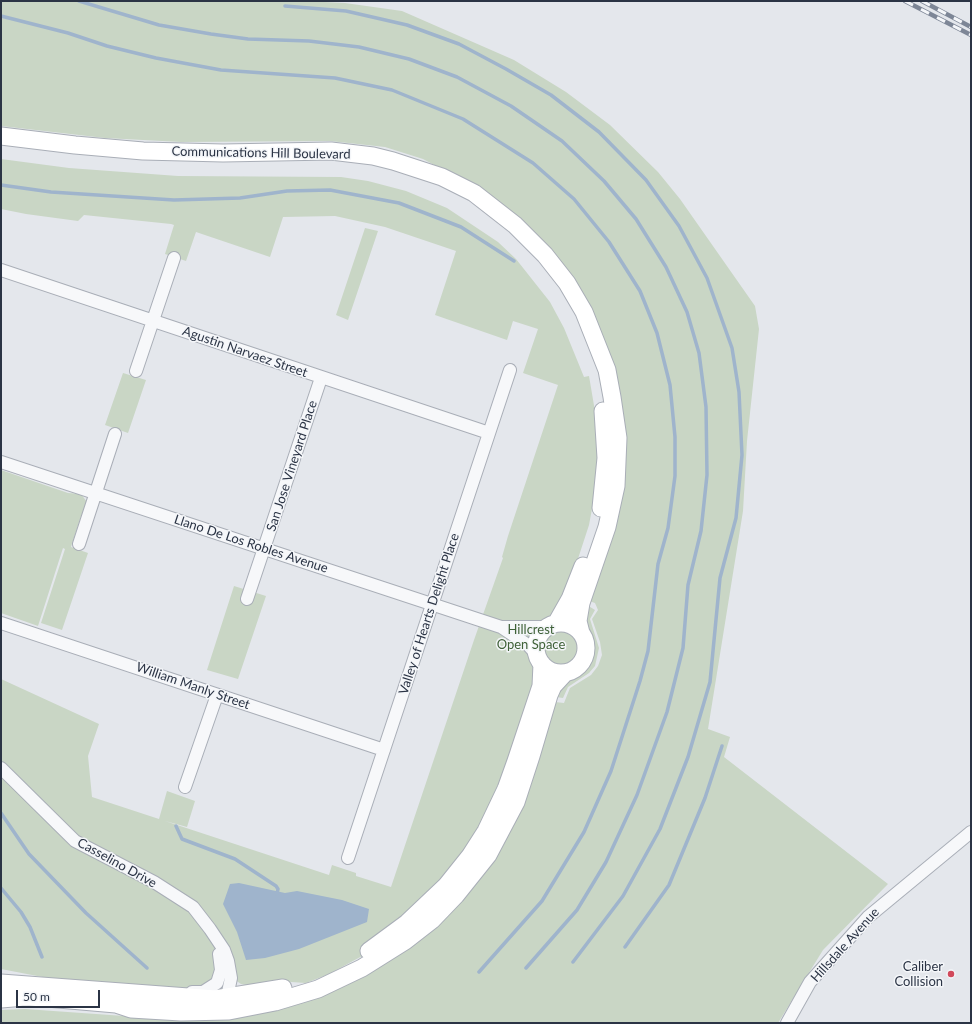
<!DOCTYPE html>
<html>
<head>
<meta charset="utf-8">
<style>
  body { margin:0 }
  #map { position:relative; width:972px; height:1024px; overflow:hidden; background:#e4e7ec; font-family:Lato,sans-serif }
  canvas { display:block }
  .frame { position:absolute; inset:0; border:2px solid #2b3445; pointer-events:none }
  .scale { position:absolute; left:16px; top:990px; width:84px; height:18px; box-sizing:border-box; border:2px solid #2b3445; border-top:0; padding-left:5px; font-size:12px; line-height:14px; white-space:nowrap; color:#2b3445; -webkit-text-stroke:3px #f4f6f9; paint-order:stroke }
</style>
</head>
<body>
<div id="map">
<canvas width="972" height="1024"></canvas>
<div class="frame"></div>
<div class="scale">50 m</div>
</div>
<script>
const ctx = document.querySelector('canvas').getContext('2d');
ctx.lineJoin = 'round';
function fill(path, color) { ctx.fillStyle = color; ctx.fill(path, 'evenodd'); }
const shape = rows => new Path2D(rows.map(r => 'M' + r).join(''));
function trace(path, color, width, dash) { ctx.strokeStyle = color; ctx.lineWidth = width; ctx.lineCap = dash ? 'butt' : 'round'; ctx.setLineDash(dash || []); ctx.stroke(path); }
function label(font, color, halo, rows, align = 'center') {
  ctx.font = font + ' Lato,sans-serif'; ctx.lineWidth = 3; ctx.setLineDash([]); ctx.textBaseline = 'middle'; ctx.strokeStyle = halo; ctx.fillStyle = color; for (const [text, x, y, turn = 0] of rows) {
    ctx.save(); ctx.translate(x, y); ctx.rotate((+turn || 0) * Math.PI / 180); ctx.textAlign = isNaN(turn) ? turn : align; if (halo) ctx.strokeText(text, 0, 0); ctx.fillText(text, 0, 0); ctx.restore();
  }
}
fill(shape([
  [1,1,303,1,345,3,402,11,514,60,566,92,610,125,658,172,680,199,755,306,759,329,747,441,743,511,708,729,730,737,724,757,888,884,823,950,778,1023,1,1023,1,1010,25,1009,181,1020,247,1016,409,946,555,702,564,703,570,688,591,675,598,666,602,655,600,642,592,619,598,610,595,603,589,601,622,485,589,309,477,188,423,159,385,147,330,141,181,142,105,138,1,126],
  [1,159,69,168,178,176,341,177,368,181,406,191,447,208,498,242,516,259,550,302,564,328,584,377,589,376,599,435,597,482,589,525,573,574,587,605,595,610,590,619,599,648,595,666,589,673,568,687,563,698,556,697,470,856,364,955,329,974,306,983,276,981,251,986,241,984,221,970,203,992,110,990,1,969,1,679,99,724,88,756,92,797,159,819,167,791,195,801,187,827,165,821,329,875,332,865,356,873,356,876,391,887,474,640,503,558,502,557,508,536,558,385,523,373,538,329,513,321,507,340,435,315,456,251,385,227,335,216,283,217,270,257,196,232,186,261,165,254,174,225,171,224,84,215,78,221,26,214,1,209],
  [365,228,378,231,348,320,336,315],
  [123,373,146,380,128,433,105,425],
  [1,470,68,493,81,494,87,502,86,508,81,516,71,547,88,553,62,630,41,623,65,549,63,548,38,626,1,613],
  [234,586,266,596,238,679,207,670]
]), '#c9d6c5');
fill(shape([
  [239,883,285,893,297,891,342,900,369,909,367,922,299,949,265,958,246,960,237,932,223,904,230,884]
]), '#9fb4cc');
trace(shape([
  [79,1,159,25,211,34,248,39,309,41,359,47,409,59,457,77,511,106,562,141,604,181,636,219,666,267,687,312,699,353,706,407,707,475,701,531,688,585,683,648,667,712,637,795,606,862,577,910,526,968],
  [285,6,346,11,407,25,459,44,506,69,551,95,599,132,646,180,679,226,707,278,732,348,739,392,742,455,736,518,720,578,710,682,688,757,660,829,623,896,573,962],
  [1,16,68,33,107,46,156,58,221,70,335,78,392,90,463,119,533,163,574,199,609,242,640,291,657,333,670,385,675,437,675,476,668,528,658,564,648,651,640,681,611,771,584,832,542,901,479,972],
  [1,185,51,192,174,200,240,198,287,191,330,190,399,203,461,227,514,261],
  [1,813,29,854,86,913,147,968],
  [176,826,182,839,235,859,276,886,278,889,277,894],
  [1,888,21,912,30,927,42,957],
  [625,947,669,885,705,798,722,746]
]), '#9fb4cc', 3.5);
const street = shape([
  [1,270,489,433],
  [136,371,174,258],
  [1,462,501,627,545,627],
  [79,544,115,434],
  [247,599,321,378],
  [1,623,384,750],
  [501,627,528,645,537,655],
  [1,768,75,841,154,882,193,907,210,929,224,950,228,961,231,978,227,997,223,1002],
  [185,787,217,695],
  [348,858,510,370],
  [192,992,203,992,217,983,221,970,219,954],
  [787,1023,810,982,868,917,971,832]
]);
const secondary = shape([
  [1,136,75,145,143,151,223,153,331,151,373,156,393,161,442,177,474,193,515,225,545,255,567,283,584,312,607,370,612,397,618,438,616,486,607,527,581,603,578,621,581,633],
  [601,508,606,458,603,411],
  [557,622,570,599,583,566],
  '536 648a25 25 0 1 1 50 0a25 25 0 1 1-50 0Z',
  [369,951,407,923,446,886,470,856,486,831,506,789,516,761,541,686,542,664],
  [1,983,215,999,283,988],
  [1,999,25,997,47,998,116,1004,131,1009,181,1012,229,1011,275,1002,318,989,362,968,405,941,432,920,456,895,488,855,516,802,531,756,549,695,553,686,565,673]
]);
trace(street, '#a9aeb7', 14);
trace(secondary, '#a9aeb7', 19);
trace(street, '#f7f8fa', 12);
trace(secondary, '#fff', 17);
const rail = shape([
  [905,1,971,35],
  [922,1,971,27]
]);
trace(rail, '#7d8696', 4.5);
trace(rail, '#f4f6f9', 3, [9]);
for (const [x, y, r, color] of [
  [951,974,4,"#d1495b"]
]) { const dot = new Path2D(); dot.arc(x, y, r, 0, 2 * Math.PI); ctx.fillStyle = color; ctx.fill(dot); trace(dot, '#f4f6f9', 1.5); }
label('13px', '#2b3445', '#f4f6f9', [
  ["Communications Hill Boulevard",261,153,1],
  ["Agustin Narvaez Street",245,352,19],
  ["San Jose Vineyard Place",292,466,-72],
  ["Llano De Los Robles Avenue",251,544,18],
  ["Valley of Hearts Delight Place",429,614,-72],
  ["William Manly Street",193,686,19],
  ["Casselino Drive",117,863,29],
  ["Hillsdale Avenue",845,945,-48]
]);
label('13px', '#3f6138', '#f4f6f9', [
  ["Hillcrest",531,630],
  ["Open Space",531,645]
]);
label('13px', '#2b3445', '#f4f6f9', [
  ["Caliber",943,967],
  ["Collision",943,982]
], 'right');
</script>
</body>
</html>
